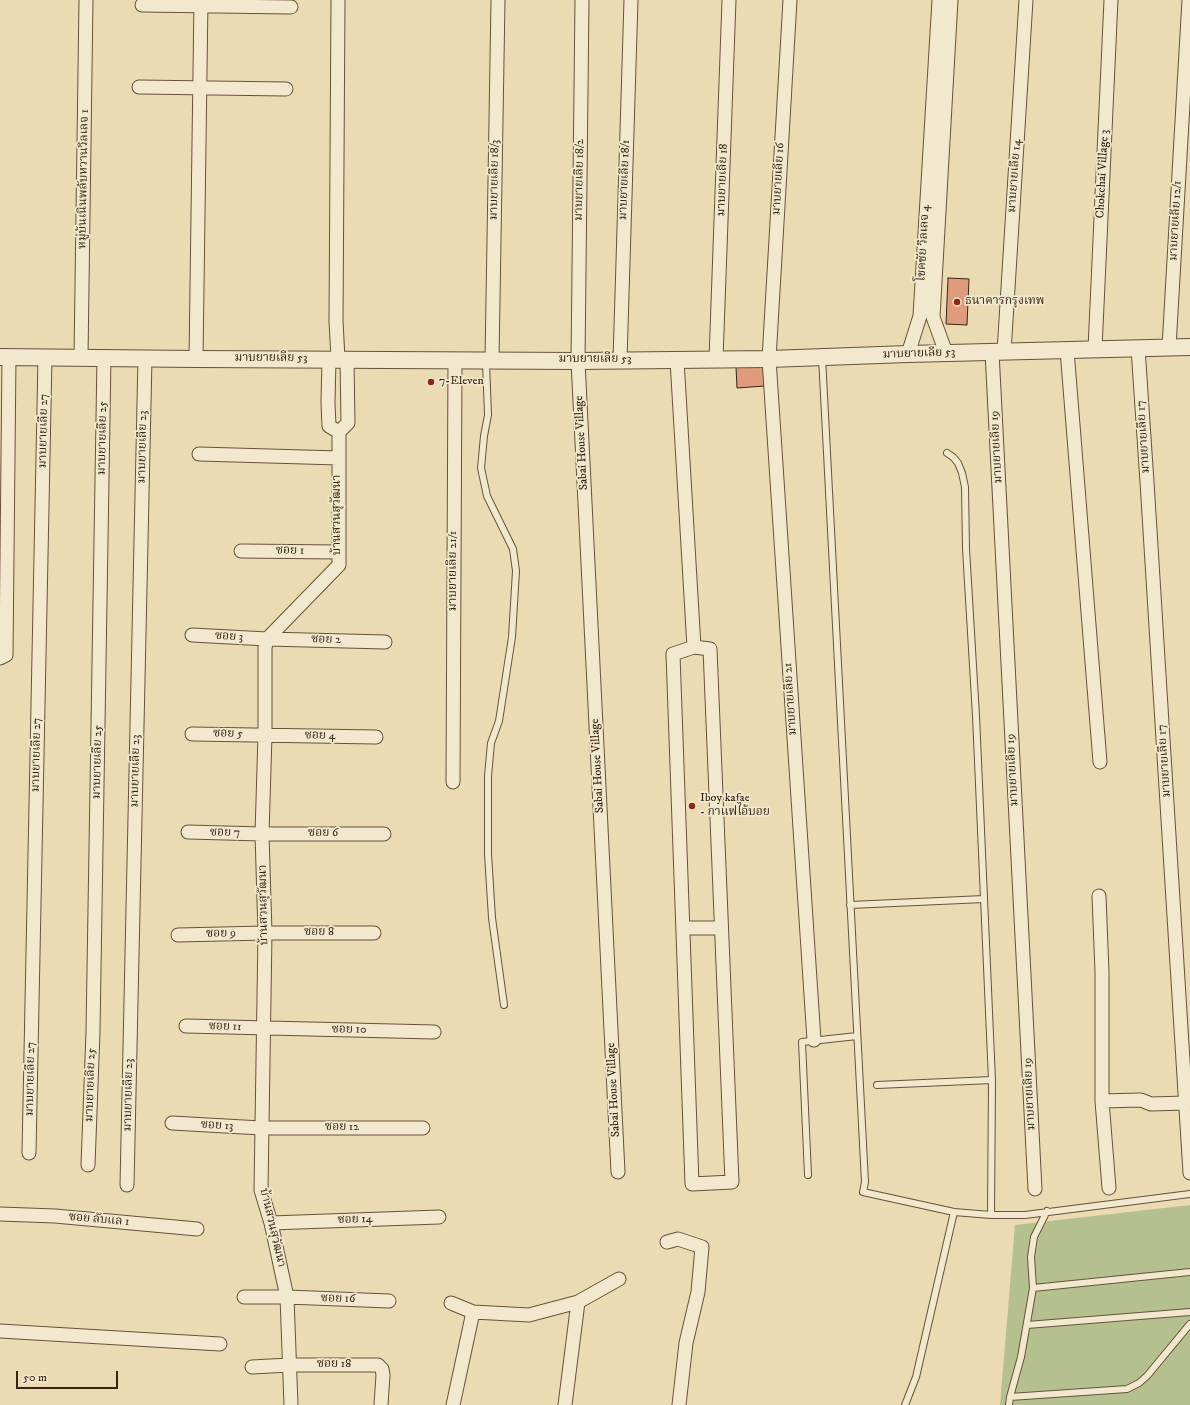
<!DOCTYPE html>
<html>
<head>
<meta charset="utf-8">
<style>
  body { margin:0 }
  #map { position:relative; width:1190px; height:1405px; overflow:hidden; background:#ebdbb3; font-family:"IM FELL DW Pica",serif }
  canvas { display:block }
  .scale { position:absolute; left:16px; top:1371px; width:102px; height:18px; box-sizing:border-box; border:2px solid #392413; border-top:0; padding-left:5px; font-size:12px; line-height:14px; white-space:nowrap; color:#392413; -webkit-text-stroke:3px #f2e8ce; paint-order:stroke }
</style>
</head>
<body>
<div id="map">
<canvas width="1190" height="1405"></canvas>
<div class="scale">50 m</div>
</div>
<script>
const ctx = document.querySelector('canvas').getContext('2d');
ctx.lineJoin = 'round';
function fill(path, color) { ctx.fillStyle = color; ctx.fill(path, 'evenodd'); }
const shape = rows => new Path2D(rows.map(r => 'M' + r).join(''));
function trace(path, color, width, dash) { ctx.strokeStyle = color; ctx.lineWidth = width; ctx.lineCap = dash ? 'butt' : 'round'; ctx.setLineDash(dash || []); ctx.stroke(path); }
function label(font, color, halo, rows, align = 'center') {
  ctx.font = font + ' "IM FELL DW Pica","Noto Serif Thai",serif'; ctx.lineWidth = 3.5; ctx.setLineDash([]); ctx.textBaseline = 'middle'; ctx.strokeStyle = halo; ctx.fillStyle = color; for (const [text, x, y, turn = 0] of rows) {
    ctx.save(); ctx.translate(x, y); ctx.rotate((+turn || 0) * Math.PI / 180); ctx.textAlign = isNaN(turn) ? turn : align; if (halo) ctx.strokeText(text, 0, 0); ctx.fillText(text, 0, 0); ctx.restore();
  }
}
fill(shape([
  [1190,1205,1190,1405,1000,1405,1015,1225]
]), '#b4c18f');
const building = shape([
  [948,278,969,279,967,325,946,324,948,278],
  [764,364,765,386,737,388,736,367,764,364]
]);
fill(building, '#e09b7d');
trace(building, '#392413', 1);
const service = shape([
  [822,357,865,1182,863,1192,954,1212,991,1215,1025,1215,1190,1194],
  [486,362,488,415,484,436,481,468,487,496,513,549,516,571,512,637,499,721,491,743,488,776,488,854,492,918,504,1005],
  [947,453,953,457,958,463,962,473,965,487,966,549,976,716,992,1080,991,1215],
  [850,905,984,899],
  [877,1085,992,1080],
  [808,1175,802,1042,857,1036],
  [1033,1288,1190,1272],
  [1027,1325,1190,1312],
  [1010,1397,1127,1389,1139,1383,1147,1376,1190,1324],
  [905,1405,916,1377,954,1212],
  [1009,1405,1010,1397,1021,1357,1033,1288,1031,1257,1034,1237,1047,1211]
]);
const minor = shape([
  [338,0,336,321,338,359],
  [582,0,578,361,618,1172],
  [790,0,769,359,814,1040],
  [142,5,291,7],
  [139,87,286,89],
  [1169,347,1189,0],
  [1138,348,1147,482,1190,1173],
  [1095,349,1111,0],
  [1067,350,1100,762],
  [992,352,1035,1189],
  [1004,352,1026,0],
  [946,353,933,317,951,0],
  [908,354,920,316,939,0],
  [81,357,86,0],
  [196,359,201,0],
  [329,359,328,403,329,426,339,432],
  [716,359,729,0],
  [492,360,498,0],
  [620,360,631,0],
  [677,360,694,647],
  [199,454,339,458],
  [241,551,338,552],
  [192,635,267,639,385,642],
  [694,647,710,649,732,1182,692,1184,673,654,694,647],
  [0,658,6,655,9,357],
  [192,734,376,737],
  [453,782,455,360],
  [188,832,262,834,384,834],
  [1099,896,1102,972,1102,1101,1109,1188],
  [683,928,721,928],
  [178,935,265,933,374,933],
  [186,1026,434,1032],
  [1102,1101,1141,1100,1151,1104,1186,1103],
  [172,1123,261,1128,423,1128],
  [29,1153,45,357],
  [88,1165,93,1032,104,357],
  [127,1185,145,358],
  [0,1214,55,1216,197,1229],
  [271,1223,439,1217],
  [667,1242,678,1239,702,1247,698,1292,686,1343,679,1405],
  [244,1297,287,1297,389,1301],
  [451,1303,473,1312,529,1315,578,1302,619,1279],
  [0,1331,220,1344],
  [252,1367,289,1365,378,1365,382,1369,383,1375,381,1405],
  [291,1405,287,1297,271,1223,261,1190,265,933,262,834,265,735,265,648,267,639,339,565,339,432,348,423,347,360],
  [453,1405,473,1312],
  [565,1405,578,1302]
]);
const tertiary = shape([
  [0,357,196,359,578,361,769,359,908,354,1190,347]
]);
trace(service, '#66523b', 8);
trace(minor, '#66523b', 15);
trace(tertiary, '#66523b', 18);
trace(service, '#f2e8ce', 6);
trace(minor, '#f2e8ce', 13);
trace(tertiary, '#f2e8ce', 16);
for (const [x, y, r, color] of [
  [957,302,4,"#8f2418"],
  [431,382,4,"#8f2418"],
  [692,806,4,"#8f2418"]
]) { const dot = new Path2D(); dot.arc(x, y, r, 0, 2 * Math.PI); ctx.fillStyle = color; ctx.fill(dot); trace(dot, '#f2e8ce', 1.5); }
label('12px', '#392413', '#f2e8ce', [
  ["Chokchai Village 3",1103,174,-87],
  ["มาบยายเลีย 14",1015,176,-86],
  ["หมู่บ้นเนินพลับหวานวิลเลจ 1",84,179,-89],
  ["มาบยายเลีย 16",779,179,-87],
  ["มาบยายเลีย 18/3",495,180,-89],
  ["มาบยายเลีย 18/2",580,180,-89],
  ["มาบยายเลีย 18/1",625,180,-88],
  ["มาบยายเลีย 18",723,180,-88],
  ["มาบยายเลีย 12/1",1176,221,-87],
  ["โชคชัย วิลเลจ 4",924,243,-87],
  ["มาบยายเลีย 53",919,354,-2],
  ["มาบยายเลีย 53",271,359],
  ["มาบยายเลีย 53",595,360],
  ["มาบยายเลีย 27",44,431,-89],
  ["มาบยายเลีย 17",1144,437,-94],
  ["มาบยายเลีย 25",103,438,-89],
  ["Sabai House Village",582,443,-93],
  ["มาบยายเลีย 23",143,447,-89],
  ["มาบยายเลีย 19",997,447,-93],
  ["บ้านสวนสุวัฒนา",338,515,-90],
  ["ซอย 1",290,551,1],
  ["มาบยายเลีย 21/1",454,571,-90],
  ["ซอย 3",229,637,3],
  ["ซอย 2",326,640,2],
  ["มาบยายเลีย 21",791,699,-94],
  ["ซอย 5",228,734,1],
  ["ซอย 4",320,736,1],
  ["มาบยายเลีย 27",37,755,-89],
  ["มาบยายเลีย 17",1165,761,-94],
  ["มาบยายเลีย 25",98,762,-89],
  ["Sabai House Village",598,766,-93],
  ["มาบยายเลีย 19",1013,770,-93],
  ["มาบยายเลีย 23",136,771,-89],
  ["ซอย 7",225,833,1],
  ["ซอย 6",323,834],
  ["บ้านสวนสุวัฒนา",264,905,-91],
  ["ซอย 8",319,933],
  ["ซอย 9",221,934,-1],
  ["ซอย 11",225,1027,2],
  ["ซอย 10",349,1030,1],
  ["มาบยายเลีย 27",31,1079,-89],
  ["มาบยายเลีย 25",91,1085,-88],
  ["Sabai House Village",614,1090,-93],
  ["มาบยายเลีย 19",1030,1094,-93],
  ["มาบยายเลีย 23",129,1095,-89],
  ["ซอย 13",217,1126,3],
  ["ซอย 12",342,1128],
  ["ซอย ลับแล 1",99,1220,5],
  ["ซอย 14",355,1220,-2],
  ["บ้านสวนสุวัฒนา",272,1228,77],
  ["ซอย 16",338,1299,2],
  ["ซอย 18",334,1365]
]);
label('12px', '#392413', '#f2e8ce', [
  ["ธนาคารกรุงเทพ",965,302],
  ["7-Eleven",439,382],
  ["Iboy kafae",700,799],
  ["- กาแฟไอ้บอย",700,813]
], 'left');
</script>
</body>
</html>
